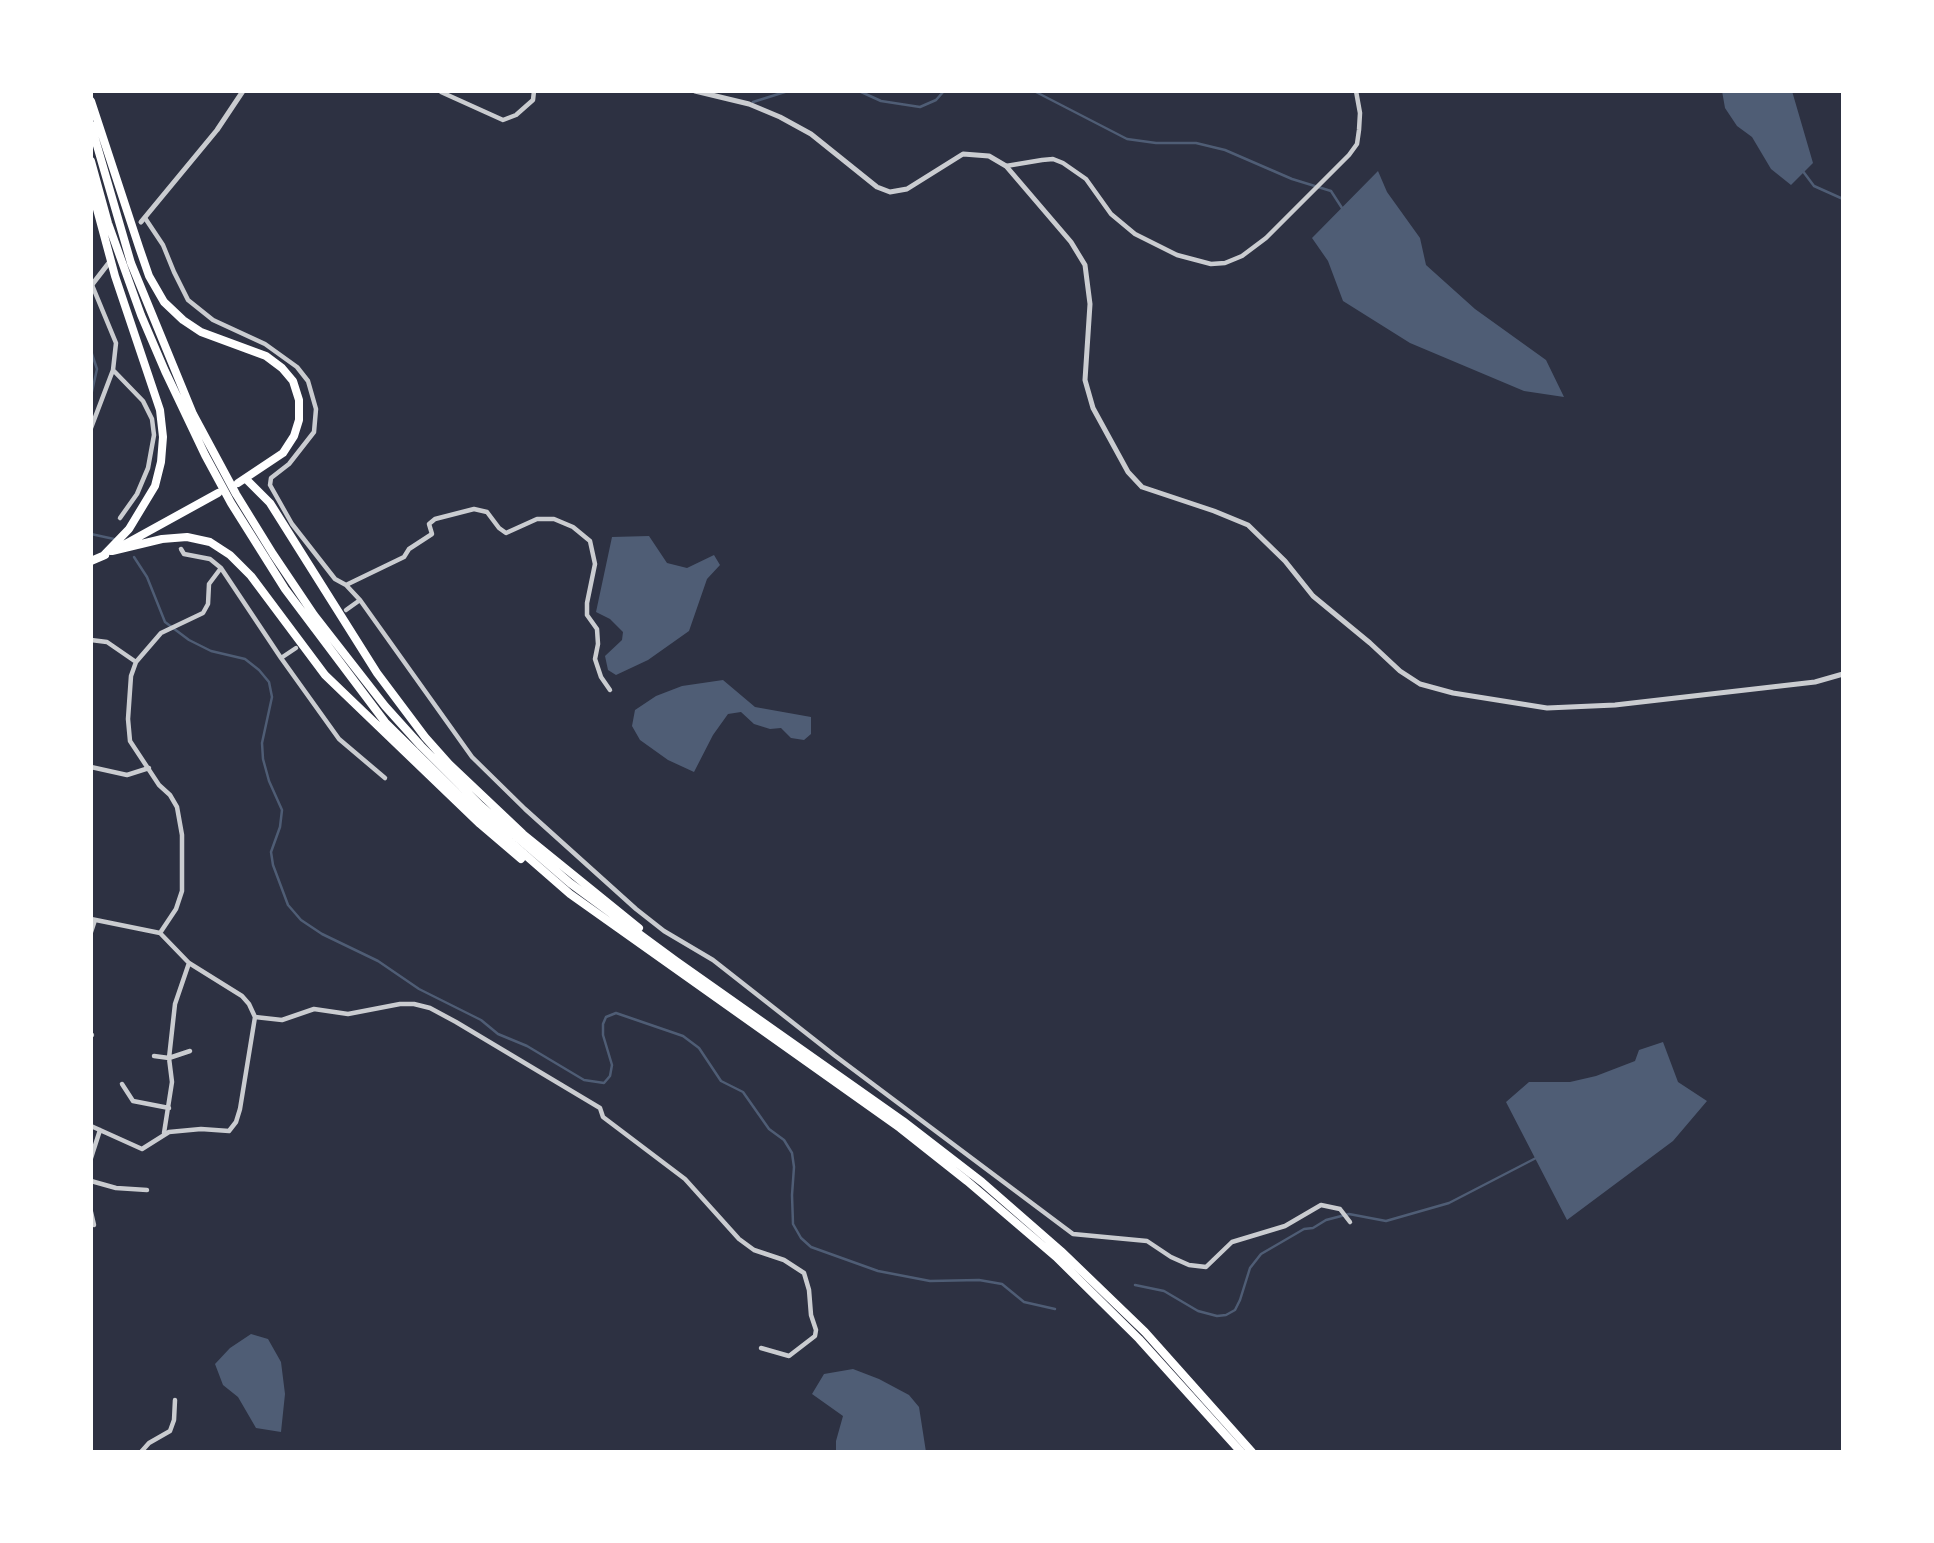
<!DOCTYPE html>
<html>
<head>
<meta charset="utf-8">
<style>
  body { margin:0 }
  #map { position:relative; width:1934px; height:1543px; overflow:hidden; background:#2d3142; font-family:Poppins,sans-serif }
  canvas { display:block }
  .frame { position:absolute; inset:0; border:93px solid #fff; pointer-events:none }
</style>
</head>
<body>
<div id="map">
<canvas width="1934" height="1543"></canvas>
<div class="frame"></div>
</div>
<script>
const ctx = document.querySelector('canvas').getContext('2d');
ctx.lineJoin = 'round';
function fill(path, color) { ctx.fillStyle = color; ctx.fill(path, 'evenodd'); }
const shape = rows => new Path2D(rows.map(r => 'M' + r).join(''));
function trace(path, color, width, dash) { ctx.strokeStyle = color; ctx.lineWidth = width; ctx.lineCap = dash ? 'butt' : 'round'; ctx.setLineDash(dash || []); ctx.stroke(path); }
fill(shape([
  [1722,91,1792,91,1813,163,1791,185,1771,169,1752,137,1737,126,1725,108],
  [1378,171,1387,192,1420,238,1426,265,1475,309,1546,360,1564,397,1524,391,1410,343,1343,301,1328,261,1312,238],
  [649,536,667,563,687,568,714,555,720,565,707,579,689,631,648,660,616,675,608,670,605,656,622,640,623,632,610,619,596,612,612,537],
  [723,680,755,707,811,717,811,734,804,740,791,738,781,728,770,729,754,724,741,712,728,714,713,735,694,772,668,760,640,740,632,726,635,710,656,696,682,686],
  [1663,1042,1678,1082,1707,1101,1673,1141,1567,1220,1506,1102,1529,1082,1570,1082,1596,1076,1635,1061,1639,1050],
  [251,1334,268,1339,281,1362,285,1394,281,1432,256,1428,238,1397,223,1385,215,1364,230,1348],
  [853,1369,879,1379,909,1395,919,1407,926,1452,836,1452,836,1441,843,1416,812,1394,824,1374]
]), '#4f5d75');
trace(shape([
  [859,91,881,101,920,107,936,100,944,91],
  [1034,91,1127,139,1156,143,1196,143,1225,150,1292,179,1331,191,1342,208],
  [753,102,788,91],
  [1802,170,1814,186,1843,199],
  [91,351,97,369,91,396],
  [91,534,114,539],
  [134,557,147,577,165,622,189,640,211,651,245,659,259,670,269,682,272,697,262,743,263,759,269,781,282,810,280,827,271,852,273,865,288,905,301,920,322,934,378,961,419,989,481,1020,498,1034,527,1046,584,1080,604,1083,610,1076,612,1065,603,1035,603,1024,606,1017,616,1013,683,1036,699,1048,721,1081,743,1092,769,1129,784,1140,792,1153,794,1167,792,1195,793,1224,801,1238,811,1247,878,1271,930,1281,979,1280,1002,1284,1024,1302,1055,1309],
  [1135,1285,1164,1291,1198,1311,1217,1316,1226,1315,1235,1310,1240,1300,1250,1268,1261,1254,1304,1229,1313,1228,1326,1220,1349,1214,1386,1221,1449,1203,1536,1158]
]), '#4f5d75', 2.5);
trace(shape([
  [441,92,503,120,516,115,533,100,534,91],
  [1006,166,1042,160,1053,159,1063,163,1086,179,1111,214,1135,234,1177,255,1211,264,1225,263,1242,256,1266,238,1349,155,1357,144,1359,130,1360,113,1356,91],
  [145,218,163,245,174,272,188,300,213,320,265,344,297,367,308,381,316,409,314,432,289,464,271,478,270,485,292,524,335,579,346,585],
  [113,370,143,401,152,419,154,435,148,468,137,494,120,518],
  [91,428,113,370,116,343,92,285],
  [181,549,184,554,210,559,221,568,281,658],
  [360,600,472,757,525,809,636,909,664,931,713,960,834,1055,1073,1234,1147,1241,1171,1257,1189,1265,1206,1267,1232,1242,1285,1226,1321,1205,1340,1209,1350,1222],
  [346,610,360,600,346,585,404,557,409,549,432,534,429,524,435,519,474,509,487,512,499,528,506,533,537,519,554,519,573,527,590,541,595,564,587,603,587,615,597,629,598,644,595,659,601,677,610,690],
  [91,640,107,642,136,662],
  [296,648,281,658,339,739,385,778],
  [91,767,127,775,149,768],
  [91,919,160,933,189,963,242,996,249,1004,255,1017,240,1109,236,1122,229,1131,201,1129,169,1132,142,1149,91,1126],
  [91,932,95,920],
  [160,933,176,909,182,891,182,835,177,807,170,795,159,785,130,741,128,719,131,676,136,662,161,633,203,613,208,604,209,584,221,568],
  [255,1017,282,1020,314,1009,348,1014,400,1004,414,1004,430,1008,456,1022,600,1108,603,1117,685,1179,739,1239,754,1250,784,1260,804,1273,809,1290,811,1315,816,1330,815,1336,789,1356,761,1348],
  [91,1035,92,1035],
  [154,1056,169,1058,190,1051],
  [122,1084,133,1101,169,1108],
  [164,1133,172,1082,169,1058,175,1004,189,963],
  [91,1158,100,1130],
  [91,1181,116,1188,147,1190],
  [91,1212,94,1225],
  [141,1452,149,1443,170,1431,174,1420,175,1400]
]), '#caccd0', 4.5);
trace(shape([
  [695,91,749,104,780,117,811,134,877,187,890,192,907,189,963,154,989,156,1006,166,1071,242,1085,265,1090,304,1085,380,1093,408,1128,472,1142,487,1214,511,1248,525,1285,561,1313,596,1370,643,1400,671,1420,684,1453,693,1547,708,1615,705,1815,682,1843,674],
  [141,222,217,130,243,91],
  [91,286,108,264]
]), '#caccd0', 5);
trace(shape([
  [91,101,139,247,149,276,164,302,183,320,201,332,266,356,282,368,293,381,299,400,299,420,294,436,283,453,238,483],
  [91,125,131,263,193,414,236,494,273,554,314,615,385,706,421,746,481,806,570,883,676,961,903,1121,982,1182,1061,1251,1145,1332,1252,1452],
  [91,161,108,223,141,315,165,371,205,455,231,503,285,589,385,722,476,812,570,894,900,1128,967,1181,1056,1257,1139,1339,1241,1452],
  [91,187,115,276,160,410,163,437,161,462,155,486,129,529,103,556],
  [246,479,270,503,377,673,425,737,449,764,523,834,639,928],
  [120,547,218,493],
  [112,551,162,539,187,537,210,542,230,555,251,576,325,675,480,824,521,859],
  [91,561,105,555]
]), '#fff', 8);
</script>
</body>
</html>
